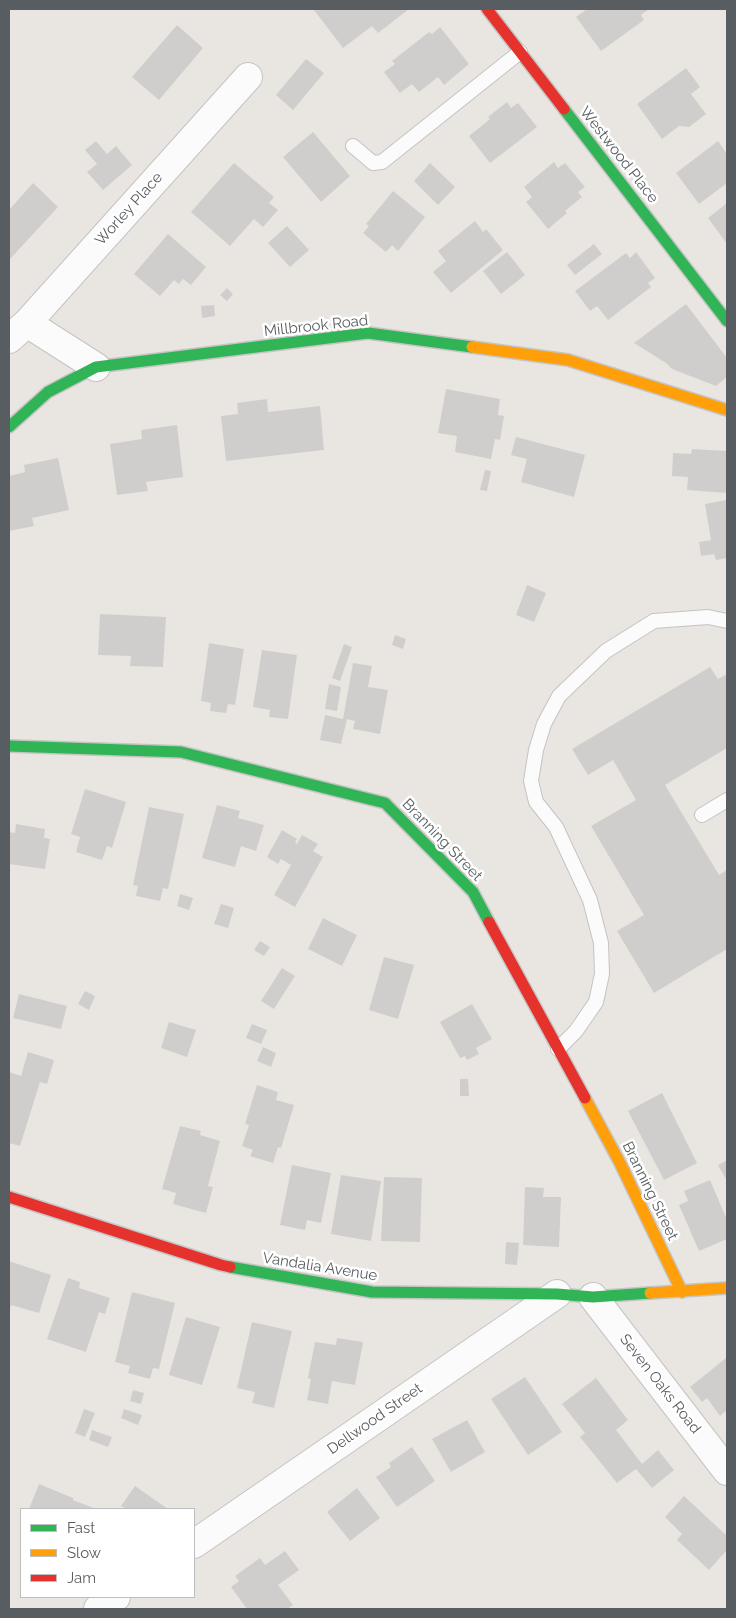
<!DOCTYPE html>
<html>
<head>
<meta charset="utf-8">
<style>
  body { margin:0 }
  #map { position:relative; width:736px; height:1618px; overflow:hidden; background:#e9e6e2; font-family:Raleway,sans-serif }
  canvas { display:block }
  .frame { position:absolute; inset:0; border:10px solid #585d61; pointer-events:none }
  .legend { position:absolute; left:20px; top:1508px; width:175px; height:90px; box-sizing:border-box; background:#fff; border:1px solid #bcbec0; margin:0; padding:6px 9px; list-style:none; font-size:15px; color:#585d61 }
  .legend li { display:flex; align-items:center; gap:10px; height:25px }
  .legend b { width:25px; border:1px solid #bcbec0 }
</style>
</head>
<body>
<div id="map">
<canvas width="736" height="1618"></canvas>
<div class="frame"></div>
<ul class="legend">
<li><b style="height:6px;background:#30b455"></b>Fast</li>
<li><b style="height:6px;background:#ff9f0a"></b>Slow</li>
<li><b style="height:6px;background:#e5322d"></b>Jam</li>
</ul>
</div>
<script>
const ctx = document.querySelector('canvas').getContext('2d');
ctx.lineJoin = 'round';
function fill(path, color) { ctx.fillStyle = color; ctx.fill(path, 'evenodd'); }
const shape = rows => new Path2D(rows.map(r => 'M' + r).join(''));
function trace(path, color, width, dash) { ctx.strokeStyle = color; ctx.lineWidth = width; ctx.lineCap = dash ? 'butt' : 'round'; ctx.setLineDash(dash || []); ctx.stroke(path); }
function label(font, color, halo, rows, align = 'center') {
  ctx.font = font + ' Raleway,sans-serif'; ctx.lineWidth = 5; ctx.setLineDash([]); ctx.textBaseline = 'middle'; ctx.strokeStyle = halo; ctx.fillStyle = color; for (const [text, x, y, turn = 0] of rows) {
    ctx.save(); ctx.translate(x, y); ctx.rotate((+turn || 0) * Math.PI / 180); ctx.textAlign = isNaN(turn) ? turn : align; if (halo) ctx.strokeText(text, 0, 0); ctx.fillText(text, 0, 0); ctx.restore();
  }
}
fill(shape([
  [315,9,409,9,378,33,372,26,343,48,314,10],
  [587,9,649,9,641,15,644,20,601,51,576,17],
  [177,25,203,48,159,100,132,77],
  [440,27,469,64,444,85,438,77,419,92,412,84,400,93,384,72,395,64,392,61,429,32,432,34],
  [306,59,324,73,293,110,276,95],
  [686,68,700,87,691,94,706,114,689,127,679,126,662,139,637,104],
  [507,102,511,108,518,103,537,127,490,163,469,136,490,119,488,117],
  [313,132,350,176,321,202,283,157],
  [96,141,107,154,116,146,132,165,103,190,87,172,97,164,85,150],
  [718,141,727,154,727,183,699,204,676,173],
  [554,162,558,168,565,163,585,187,578,192,582,197,565,211,567,213,548,229,526,202,532,197,524,187],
  [234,163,274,197,269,203,278,210,263,227,254,219,230,246,191,212],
  [430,163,455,187,438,205,414,181],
  [33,183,58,207,10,259,9,210],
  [393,191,425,217,398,251,392,245,386,252,363,233,369,226,366,224],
  [727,203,727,244,708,218],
  [475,221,483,232,486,229,503,250,451,293,433,272,446,261,438,251],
  [287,226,309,250,290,267,268,243],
  [168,234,206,267,191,285,183,279,179,284,174,280,160,296,134,274],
  [594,244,602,254,575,275,567,265],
  [507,252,525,275,501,294,483,271],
  [636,252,655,278,648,283,651,287,608,320,597,306,590,311,575,291,626,253,630,258],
  [227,288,233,294,227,301,220,295],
  [686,304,727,358,727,377,716,386,672,369,666,363,634,343],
  [214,305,215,316,202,318,201,306],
  [446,389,500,399,498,415,504,416,500,440,495,439,491,459,455,452,457,436,438,433],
  [267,399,268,412,320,406,324,450,226,461,221,416,238,414,237,403],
  [177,425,183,477,146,482,148,491,117,495,110,444,142,439,141,430],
  [516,437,585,455,574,497,521,482,527,459,511,455],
  [692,449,727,451,727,493,687,490,688,477,672,476,673,453,691,454],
  [58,458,69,510,32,518,34,526,9,531,9,476,25,472,24,465],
  [485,470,491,471,487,491,480,490],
  [727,500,727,558,716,560,714,554,701,556,699,542,711,540,705,504],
  [527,585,546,593,534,622,516,615],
  [100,614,166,617,163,667,130,666,131,656,98,655],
  [395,635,406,639,403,649,392,645],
  [209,643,244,649,235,705,228,704,226,713,210,711,211,703,201,701],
  [344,644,352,647,340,681,332,678],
  [262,650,297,655,288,719,269,717,270,710,253,707],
  [353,663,372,666,368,687,388,690,380,734,353,729,355,721,347,719,341,744,320,740,325,715,343,719],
  [710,667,718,679,727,674,727,748,665,785,719,875,727,870,727,949,654,993,617,931,644,915,591,826,636,800,613,760,588,775,572,749],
  [329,684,341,687,337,711,325,709],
  [85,789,126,802,112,848,107,846,102,860,76,852,80,837,71,834],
  [217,805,240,811,238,818,264,825,256,851,241,846,235,867,202,858],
  [149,807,184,814,168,889,163,888,160,901,136,896,138,886,133,885],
  [16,824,45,829,44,838,50,839,45,869,9,864,9,832,15,833],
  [282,830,297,839,295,842,297,844,302,835,318,844,313,851,323,857,295,907,274,895,291,865,281,859,278,864,267,857],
  [180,894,193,898,189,910,177,906],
  [221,904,234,908,228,928,214,924],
  [323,918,357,935,342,966,308,949],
  [260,941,270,947,264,956,254,950],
  [384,957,414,965,398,1019,369,1010],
  [282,968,295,976,274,1009,261,1001],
  [85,991,95,996,89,1010,78,1004],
  [19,994,67,1006,61,1029,13,1018],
  [472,1004,492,1039,476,1048,479,1054,467,1060,465,1056,460,1058,440,1022],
  [169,1022,196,1030,187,1057,161,1048],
  [252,1024,267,1030,261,1044,246,1038],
  [263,1047,276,1053,271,1067,257,1061],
  [28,1052,54,1060,47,1084,40,1082,20,1146,9,1143,9,1072,21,1076],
  [460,1079,468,1079,469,1096,460,1096],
  [257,1085,278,1092,276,1100,294,1105,281,1148,278,1147,273,1163,250,1156,253,1150,242,1146,249,1125,245,1124],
  [662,1093,697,1163,664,1180,628,1111],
  [180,1126,201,1131,200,1135,220,1141,208,1186,213,1187,206,1213,173,1204,176,1193,162,1189],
  [727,1160,727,1181,718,1165],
  [292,1165,331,1173,321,1223,307,1220,305,1230,280,1225],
  [341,1175,381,1181,371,1241,331,1234],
  [384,1177,422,1178,420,1242,381,1241],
  [710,1180,727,1220,727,1239,699,1251,679,1205,688,1201,684,1191],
  [525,1187,544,1188,543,1197,561,1197,559,1247,523,1245],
  [506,1242,519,1243,517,1265,505,1264],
  [9,1261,51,1275,39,1313,11,1305,9,1312],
  [68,1278,80,1282,79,1288,110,1298,105,1314,99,1312,86,1352,47,1339],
  [132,1292,175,1303,159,1369,153,1368,150,1379,128,1373,130,1366,115,1362],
  [186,1317,220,1327,202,1385,169,1375],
  [252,1322,292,1331,274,1408,252,1403,255,1392,237,1388],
  [337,1338,363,1342,355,1385,332,1381,328,1404,307,1400,311,1379,308,1378,315,1342,336,1345],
  [726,1358,727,1410,720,1416,707,1398,702,1402,690,1387],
  [525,1377,562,1432,528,1455,491,1399],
  [596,1378,628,1420,616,1430,642,1464,658,1450,674,1470,652,1488,636,1469,617,1483,580,1437,585,1433,562,1404],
  [133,1390,144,1393,141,1404,130,1401],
  [84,1409,95,1413,85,1437,75,1433],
  [124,1409,142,1415,138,1425,121,1418],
  [467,1420,485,1452,451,1472,432,1439],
  [92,1430,112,1437,108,1447,89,1440],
  [412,1447,435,1481,397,1507,376,1477,391,1467,389,1463],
  [39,1484,73,1498,73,1500,96,1509,29,1509],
  [135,1486,168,1509,126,1509,121,1506],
  [357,1488,380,1518,350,1541,327,1512],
  [684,1496,727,1536,727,1550,709,1570,677,1540,682,1534,665,1517],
  [285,1551,299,1570,278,1585,293,1605,287,1609,247,1609,231,1587,239,1581,235,1576,260,1558,265,1565]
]), '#d0cecc');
const lane = shape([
  [353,146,373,163,382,162,520,52],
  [702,815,727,800],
  [558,1049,576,1031,596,1002,602,974,601,943,590,900,556,827,536,802,531,781,536,750,544,724,559,696,606,651,654,621,708,617,727,621]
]);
const street = shape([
  [27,323,96,367],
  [9,339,27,323,248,77],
  [593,1297,727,1471],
  [194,1544,557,1294],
  [98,1609,116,1597]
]);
const fast = shape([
  [564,109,727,321],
  [9,427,48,392,96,367,368,333,472,347],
  [9,746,181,752,385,803,473,892,489,922],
  [230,1267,372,1292,557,1294,593,1297,650,1293]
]);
const slow = shape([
  [472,347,568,360,727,410],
  [585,1098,620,1163,682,1292],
  [650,1293,727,1288]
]);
const jam = shape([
  [487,9,564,109],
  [489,922,585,1098],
  [9,1197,221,1265,230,1267]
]);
trace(lane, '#c4c3c3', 16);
trace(street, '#c4c3c3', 30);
trace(fast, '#c5c5c5', 14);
trace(slow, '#c5c5c5', 14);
trace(jam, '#c5c5c5', 14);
trace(lane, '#fcfbfb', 14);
trace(street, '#fcfbfb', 28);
trace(fast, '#30b455', 11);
trace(slow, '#ff9f0a', 11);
trace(jam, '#e5322d', 11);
label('15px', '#585d61', '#fff', [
  ["Westwood Place",619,155,52],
  ["Worley Place",129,209,-48],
  ["Millbrook Road",316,326,-6],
  ["Branning Street",442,840,46],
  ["Branning Street",650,1191,64],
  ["Vandalia Avenue",320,1267,9],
  ["Seven Oaks Road",660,1384,52],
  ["Dellwood Street",375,1419,-35]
]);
</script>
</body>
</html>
